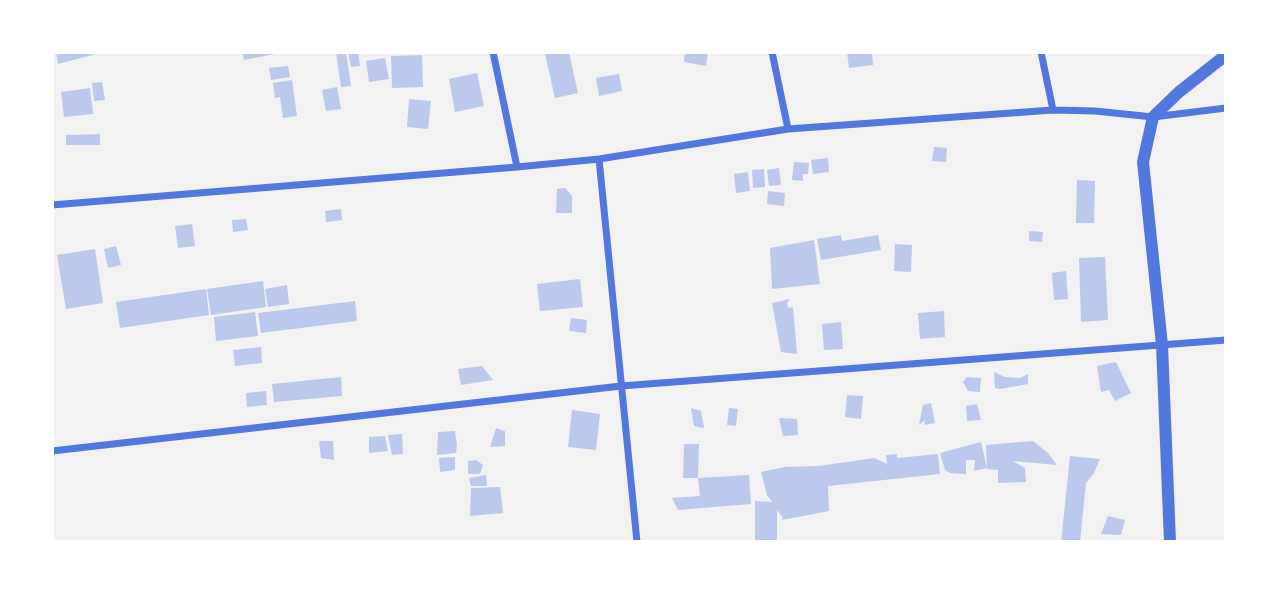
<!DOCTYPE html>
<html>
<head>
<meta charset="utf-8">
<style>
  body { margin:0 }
  #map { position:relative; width:1278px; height:594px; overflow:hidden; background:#f2f2f2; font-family:Signika,sans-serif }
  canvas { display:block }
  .frame { position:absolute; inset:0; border:54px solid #fff; pointer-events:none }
</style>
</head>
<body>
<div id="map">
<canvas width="1278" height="594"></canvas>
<div class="frame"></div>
</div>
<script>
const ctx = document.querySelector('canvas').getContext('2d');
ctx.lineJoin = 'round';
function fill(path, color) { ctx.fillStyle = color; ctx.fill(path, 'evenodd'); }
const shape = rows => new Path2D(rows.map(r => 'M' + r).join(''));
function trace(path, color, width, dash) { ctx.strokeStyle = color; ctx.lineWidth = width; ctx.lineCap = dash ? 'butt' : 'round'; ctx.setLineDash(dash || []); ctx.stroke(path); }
fill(shape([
  [56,52,100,52,100,53,58,64],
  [242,52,274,52,275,54,244,60],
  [336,52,346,52,351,86,341,87],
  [348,52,358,52,360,66,351,67],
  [551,52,569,52,578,93,555,98,545,54],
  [685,52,708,52,706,66,684,62],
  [847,52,872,52,873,65,849,68],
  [422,55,423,87,392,88,391,56],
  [385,58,389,79,369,82,366,61],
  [288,66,290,77,271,80,269,68],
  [477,73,484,106,455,112,449,79],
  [619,74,622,91,599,96,596,78],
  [292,80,297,116,283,118,280,97,275,98,273,83],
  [102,82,105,100,94,101,92,83],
  [337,87,341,109,326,111,322,90],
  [90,88,93,114,64,117,61,92],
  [409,99,431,101,428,129,407,127],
  [100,134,100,145,66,145,66,135],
  [934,147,947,148,946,162,932,161],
  [828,158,829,172,813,174,811,160],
  [794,162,809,163,808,174,803,174,803,181,792,180],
  [779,168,781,185,769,186,767,170],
  [764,169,765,187,753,188,752,170],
  [748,172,750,191,736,193,734,174],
  [1077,180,1095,181,1094,223,1076,223],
  [565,188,572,196,572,213,556,213,557,189],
  [768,191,785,193,784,206,767,204],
  [341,209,342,220,326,222,325,211],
  [246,219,248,230,233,232,232,220],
  [192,224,195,246,178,248,175,226],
  [1029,231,1043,232,1042,242,1029,241],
  [841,235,842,241,878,235,881,250,821,260,817,239],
  [814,240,820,284,772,289,770,248],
  [895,244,912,245,911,272,894,271],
  [116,246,121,265,108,268,104,249],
  [95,249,103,303,66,309,57,255],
  [1105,257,1108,320,1081,322,1079,258],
  [1066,271,1068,299,1054,300,1052,273],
  [580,279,583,307,540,311,537,284],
  [263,281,266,307,211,315,207,289],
  [287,285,289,304,268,307,265,289],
  [206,289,209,315,120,328,116,302],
  [790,299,787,303,788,308,793,307,797,354,781,352,772,303],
  [355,301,357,321,261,333,258,313],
  [944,311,945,337,920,339,918,313],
  [255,312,258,336,216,341,214,317],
  [571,318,587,320,586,333,569,331],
  [841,322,843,349,824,350,822,324],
  [261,347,262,363,235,366,233,350],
  [1116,362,1131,393,1115,401,1109,390,1101,392,1097,366],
  [482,366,493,380,461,385,458,369],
  [994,372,1005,377,1020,378,1028,374,1028,384,1000,389,995,388],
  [341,377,342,396,274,402,272,384],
  [967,377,981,378,980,392,968,391,963,382],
  [266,391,267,405,247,407,246,393],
  [847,395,863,396,861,419,845,417],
  [931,403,935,423,924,425,925,420,919,425,923,405],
  [977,404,981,420,967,421,966,406],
  [691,408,701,411,704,428,694,426],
  [729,408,738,409,736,426,727,425],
  [572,410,600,414,596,450,568,447],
  [779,418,797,419,798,435,783,436],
  [496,428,505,431,505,446,490,447],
  [455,431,457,445,456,453,437,455,438,432],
  [402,434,403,454,392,455,388,435],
  [385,436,388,451,369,453,369,437],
  [319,441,333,441,334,460,321,458],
  [1033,441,1048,453,1057,465,1013,461,1025,468,1026,482,998,483,998,470,987,469,986,445],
  [981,442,987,468,974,471,975,460,966,460,966,474,950,473,945,470,940,453],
  [684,444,699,444,698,478,683,478],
  [897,454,897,458,938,454,940,474,828,486,829,511,782,520,783,518,777,510,777,542,755,542,755,501,772,502,767,495,761,472,785,467,819,466,874,458,887,464,886,455],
  [1070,456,1100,459,1094,473,1086,483,1080,542,1061,542],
  [455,457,455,470,440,472,439,458],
  [476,460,483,465,480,474,468,474,468,461],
  [486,475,487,486,471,486,469,478],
  [749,475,751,504,678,510,672,498,700,496,698,478],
  [500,487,503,513,470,516,471,488],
  [1108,516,1125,520,1121,535,1101,534]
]), '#bdc9ec');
trace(shape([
  [493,52,517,167],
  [772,52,788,129],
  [1041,52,1053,110],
  [599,159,637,542],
  [52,205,517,167,599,159,788,129,1053,110,1095,111,1153,117,1226,108],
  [52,451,621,386,1226,340]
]), '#5277de', 7);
trace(shape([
  [1170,542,1162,345,1143,162,1153,117,1179,92,1226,55]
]), '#5277de', 12);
</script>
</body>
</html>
